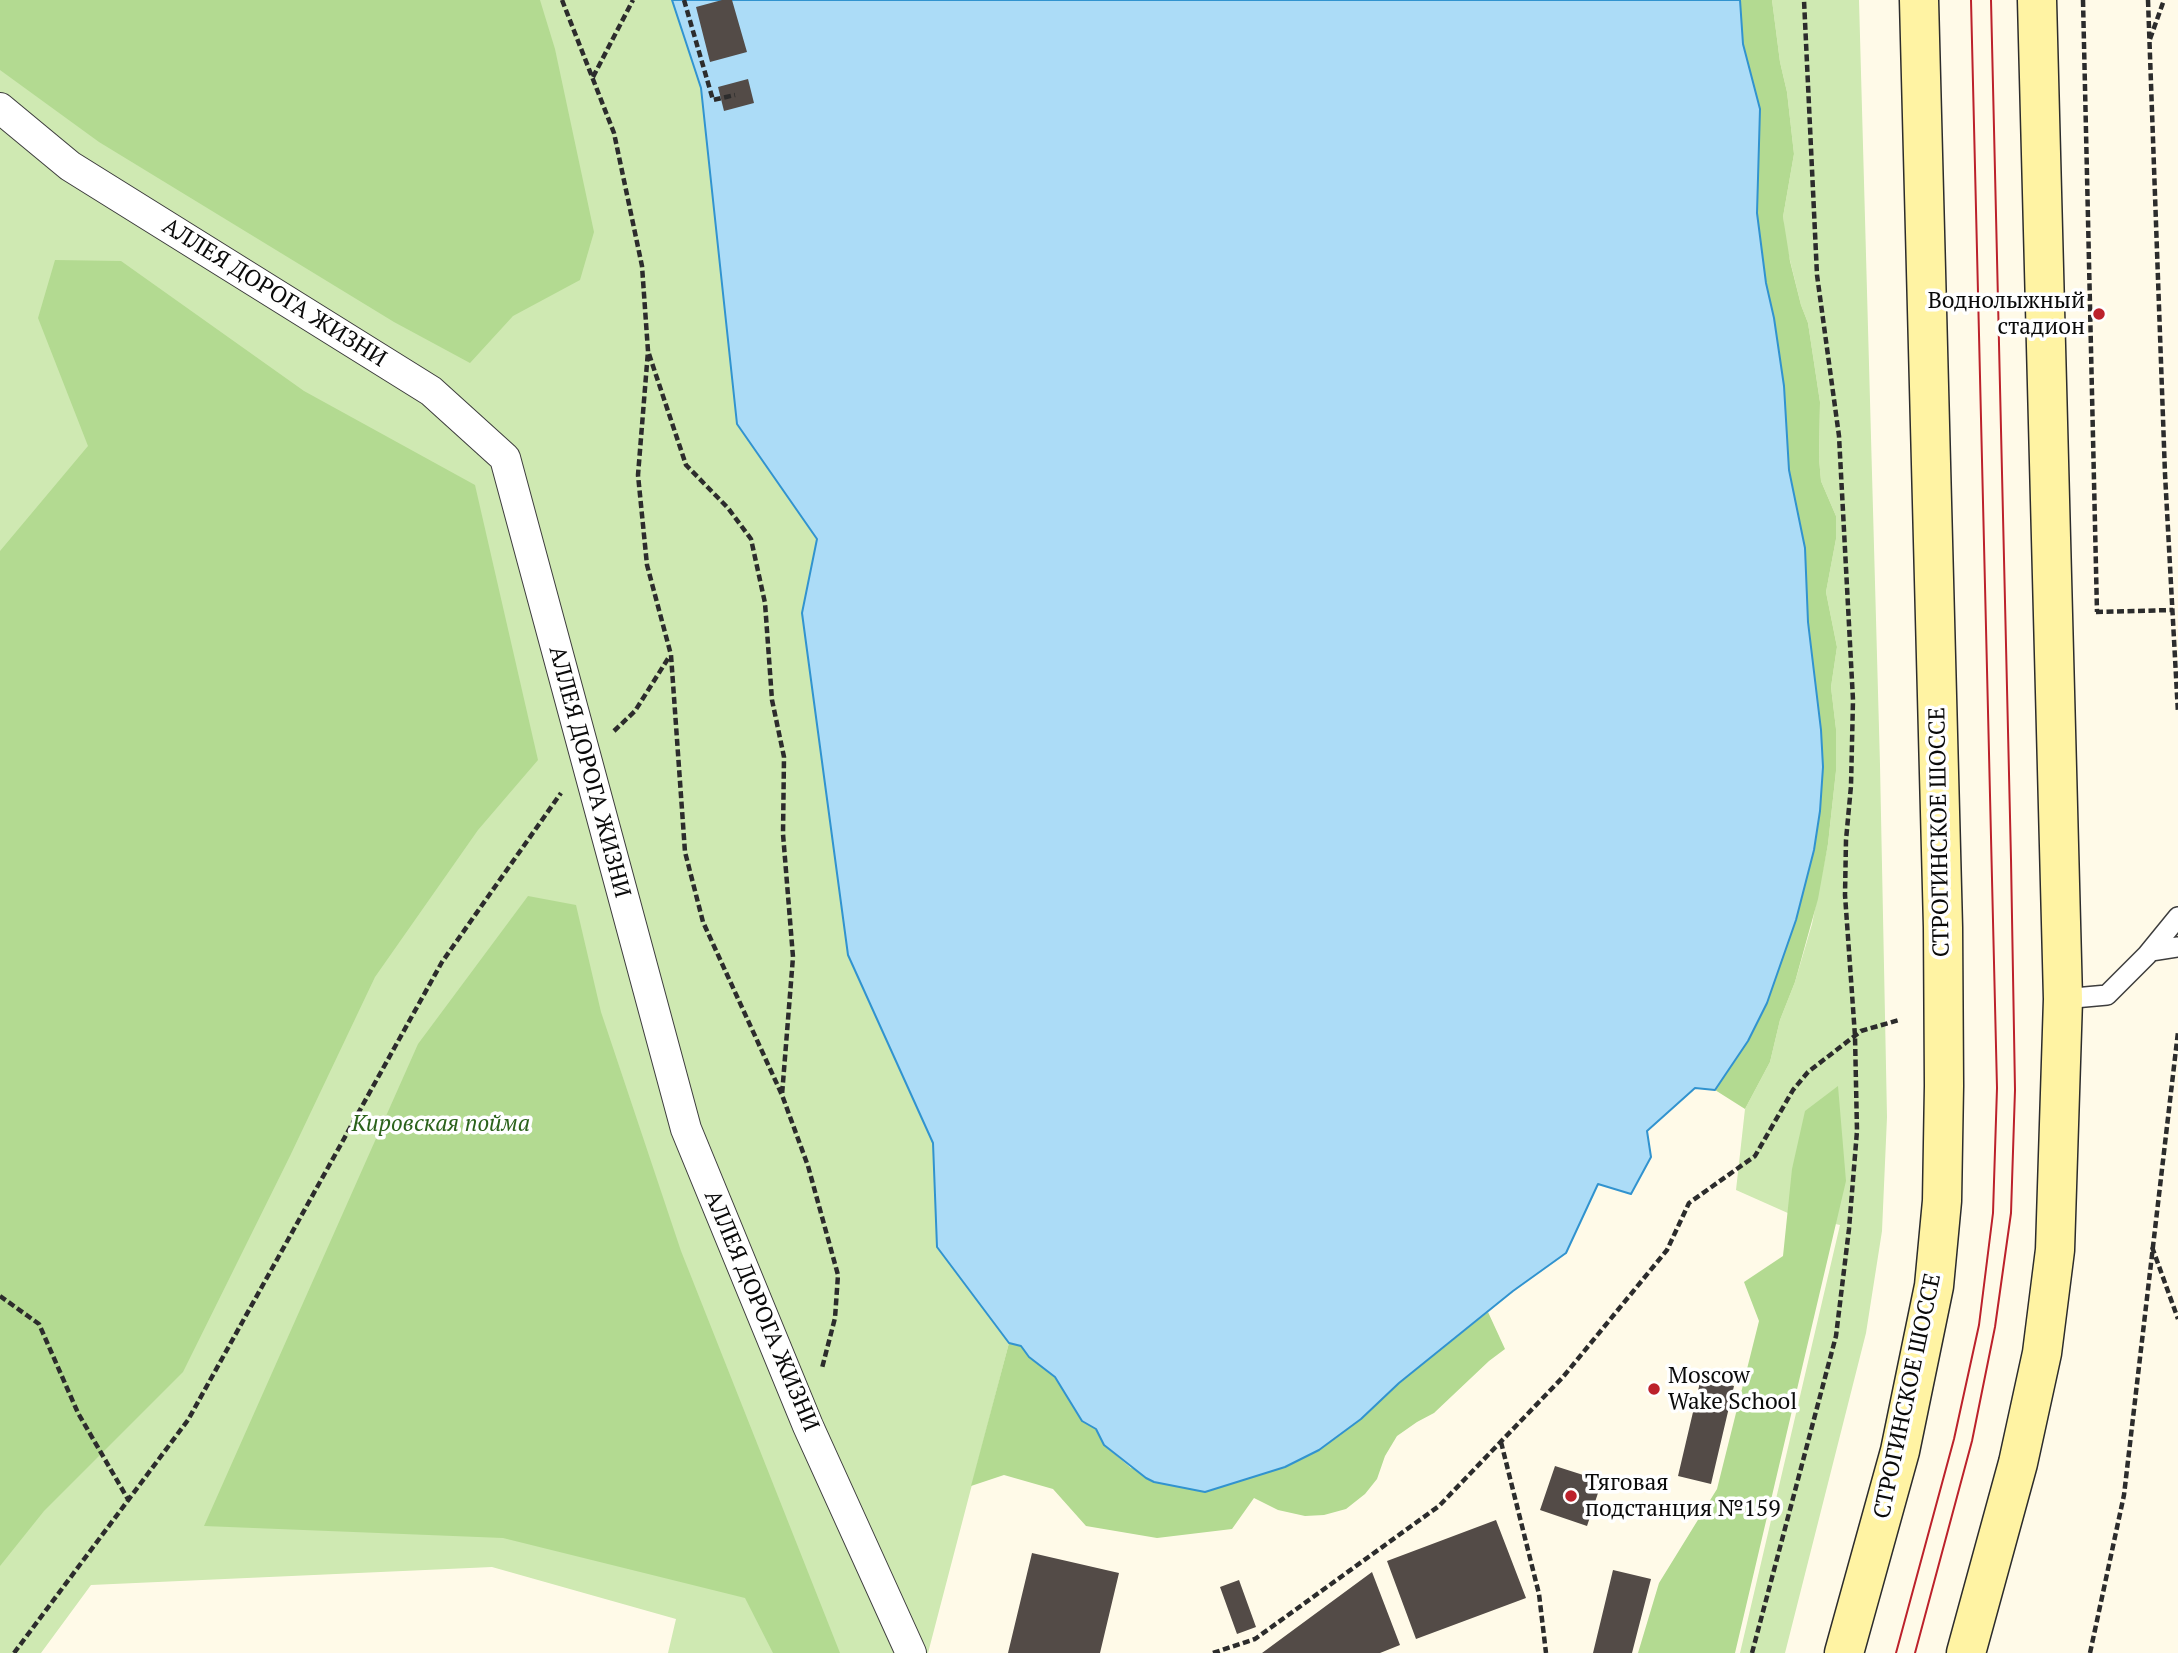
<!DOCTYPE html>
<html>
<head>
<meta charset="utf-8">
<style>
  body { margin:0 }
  canvas { display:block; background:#fffae8 }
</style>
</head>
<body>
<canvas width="2178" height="1653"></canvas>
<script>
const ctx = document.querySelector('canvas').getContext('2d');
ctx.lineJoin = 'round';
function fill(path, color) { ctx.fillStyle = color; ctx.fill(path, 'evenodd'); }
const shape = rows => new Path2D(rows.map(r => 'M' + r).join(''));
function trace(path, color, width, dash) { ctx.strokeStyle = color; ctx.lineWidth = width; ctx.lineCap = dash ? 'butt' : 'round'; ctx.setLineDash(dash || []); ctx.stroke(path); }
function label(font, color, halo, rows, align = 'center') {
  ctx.font = font + ' "PT Serif",serif'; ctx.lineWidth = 7; ctx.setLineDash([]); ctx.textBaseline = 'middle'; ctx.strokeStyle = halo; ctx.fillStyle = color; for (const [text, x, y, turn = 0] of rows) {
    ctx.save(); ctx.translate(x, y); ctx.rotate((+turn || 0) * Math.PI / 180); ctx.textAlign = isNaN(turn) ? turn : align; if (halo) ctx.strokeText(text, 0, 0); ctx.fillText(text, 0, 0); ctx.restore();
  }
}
fill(shape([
  [0,0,672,0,701,88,737,424,817,539,802,613,848,955,933,1143,937,1247,1009,1343,928,1653,668,1653,676,1619,492,1567,91,1585,41,1653,0,1653],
  [1772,0,1859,0,1880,765,1887,1117,1882,1231,1866,1333,1785,1653,1740,1653,1840,1225,1790,1214,1736,1190,1745,1109,1770,1062,1780,1020,1795,982,1812,924,1828,844,1836,771,1836,729,1831,687,1837,647,1826,592,1836,539,1836,516,1821,481,1819,458,1820,402,1808,323,1801,305,1785,240,1783,217,1794,154,1787,92,1780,62]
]), '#cfe9b2');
fill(shape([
  [0,0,540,0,555,49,594,232,580,280,513,316,470,363,394,322,99,142,0,70],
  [1740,0,1772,0,1780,62,1787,92,1794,154,1783,217,1790,261,1801,305,1808,323,1820,402,1819,458,1821,481,1836,516,1836,539,1826,592,1837,647,1831,687,1836,729,1836,771,1828,844,1818,899,1795,982,1780,1020,1770,1062,1745,1109,1715,1090,1748,1041,1767,1003,1796,920,1814,850,1820,811,1823,767,1808,622,1805,548,1789,470,1784,386,1774,318,1766,283,1757,213,1760,109,1743,44],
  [55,260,121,261,304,391,475,485,538,760,478,830,375,977,290,1156,183,1372,44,1511,0,1566,0,551,88,446,38,318],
  [528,896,576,905,601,1012,681,1251,840,1653,773,1653,745,1598,503,1538,204,1526,418,1044],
  [1838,1086,1846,1181,1735,1653,1638,1653,1659,1583,1717,1489,1759,1321,1744,1282,1783,1256,1792,1169,1805,1111],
  [1488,1312,1505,1349,1489,1361,1434,1413,1417,1422,1397,1436,1385,1456,1377,1479,1365,1494,1346,1509,1324,1515,1305,1516,1278,1510,1254,1498,1232,1529,1157,1538,1086,1526,1053,1489,1004,1475,971,1486,1009,1343,1021,1346,1029,1357,1055,1377,1082,1420,1096,1429,1104,1445,1131,1468,1236,1481,1285,1467,1319,1450,1361,1419,1399,1383]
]), '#b3da91');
const water = shape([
  [672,0,1740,0,1743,44,1760,109,1757,213,1766,283,1774,318,1784,386,1789,470,1805,548,1808,622,1821,730,1823,767,1820,811,1814,850,1796,920,1767,1003,1748,1041,1715,1090,1695,1088,1647,1131,1651,1157,1631,1194,1598,1184,1566,1253,1513,1291,1399,1383,1361,1419,1319,1450,1285,1467,1205,1492,1154,1482,1146,1478,1104,1445,1096,1429,1082,1421,1055,1377,1029,1357,1021,1346,1009,1343,937,1247,933,1143,848,955,802,613,817,539,737,424,701,88,672,0]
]);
fill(water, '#acdcf7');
trace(water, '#3193cf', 2);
fill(shape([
  [722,0,732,0,747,52,710,62,696,7],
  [748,79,754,103,724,111,718,87],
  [1701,1378,1734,1386,1711,1484,1678,1476],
  [1555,1466,1602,1481,1587,1526,1540,1510],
  [1496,1520,1526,1598,1416,1639,1387,1561],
  [1032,1553,1119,1573,1100,1653,1008,1653],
  [1613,1570,1651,1579,1632,1653,1593,1653],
  [1372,1572,1400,1645,1380,1653,1262,1653],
  [1239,1580,1256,1627,1237,1634,1220,1587]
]), '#534b47');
const service = shape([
  [2151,951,2178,947],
  [2063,999,2107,995,2147,955,2178,917]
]);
const pedestrian = shape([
  [0,108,70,166,431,391,505,458,686,1129,808,1426,911,1653]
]);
const secondary = shape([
  [1844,1653,1900,1451,1934,1286,1942,1201,1944,1086,1943,927,1919,0],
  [1966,1653,2018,1463,2042,1353,2055,1250,2063,999,2037,0]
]);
trace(service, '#3d3d3d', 22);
trace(pedestrian, '#3d3d3d', 32);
trace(secondary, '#2c2c2c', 41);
trace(shape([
  [562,0,614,133,642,266,648,351,638,475,647,565,671,655,685,852,703,922,782,1095,808,1166,838,1275,835,1318,822,1368],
  [684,0,713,100,735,95],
  [2083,0,2097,612],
  [2148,0,2165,474,2178,713],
  [2150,39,2164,0],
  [593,77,633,0],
  [649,354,686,465,728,508,751,539,765,603,772,700,784,757,783,834,793,957,782,1095],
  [2096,612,2173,610],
  [614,731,635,711,669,657],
  [2152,1247,2178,1319],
  [0,1296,39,1324,78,1413,129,1501],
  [1501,1442,1539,1594,1546,1653],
  [14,1653,188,1420,442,962,561,793],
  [1213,1653,1255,1639,1439,1506,1563,1377,1667,1250,1689,1203,1755,1156,1793,1090,1808,1072,1861,1031,1899,1020],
  [1752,1653,1836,1336,1849,1229,1857,1131,1855,1036,1845,895,1846,840,1851,786,1853,700,1839,436,1817,275,1804,0],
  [2090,1653,2124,1495,2178,1032]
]), '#2c2c2c', 4.5, [7, 3.5]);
trace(service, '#fff', 19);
trace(pedestrian, '#fff', 30);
trace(secondary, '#fff3a3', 38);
trace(shape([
  [1896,1653,1954,1439,1979,1325,1993,1213,1997,1088,1971,0],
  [1915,1653,1972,1441,1995,1327,2011,1213,2015,1090,2011,859,1991,0]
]), '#bc212b', 2);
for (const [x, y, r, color] of [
  [2099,314,7,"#bc212b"],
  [1654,1389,7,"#bc212b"],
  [1571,1496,7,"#bc212b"]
]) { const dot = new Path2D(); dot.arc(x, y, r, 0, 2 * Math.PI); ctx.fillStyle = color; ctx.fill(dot); trace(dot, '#fff', 2.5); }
label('23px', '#0a0a0a', '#fff', [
  ["АЛЛЕЯ ДОРОГА ЖИЗНИ",274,293,32],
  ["АЛЛЕЯ ДОРОГА ЖИЗНИ",589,772,75],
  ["СТРОГИНСКОЕ ШОССЕ",1940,832,-91],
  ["АЛЛЕЯ ДОРОГА ЖИЗНИ",761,1311,67],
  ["СТРОГИНСКОЕ ШОССЕ",1908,1396,-78]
]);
label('23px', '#0a0a0a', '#fff', [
  ["Воднолыжный",2085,301,"right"],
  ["стадион",2085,327,"right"],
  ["Moscow",1668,1376],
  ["Wake School",1668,1402],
  ["Тяговая",1585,1483],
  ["подстанция №159",1585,1509]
], 'left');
label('italic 23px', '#2b621b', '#fff', [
  ["Кировская пойма",441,1124]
]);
</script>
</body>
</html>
